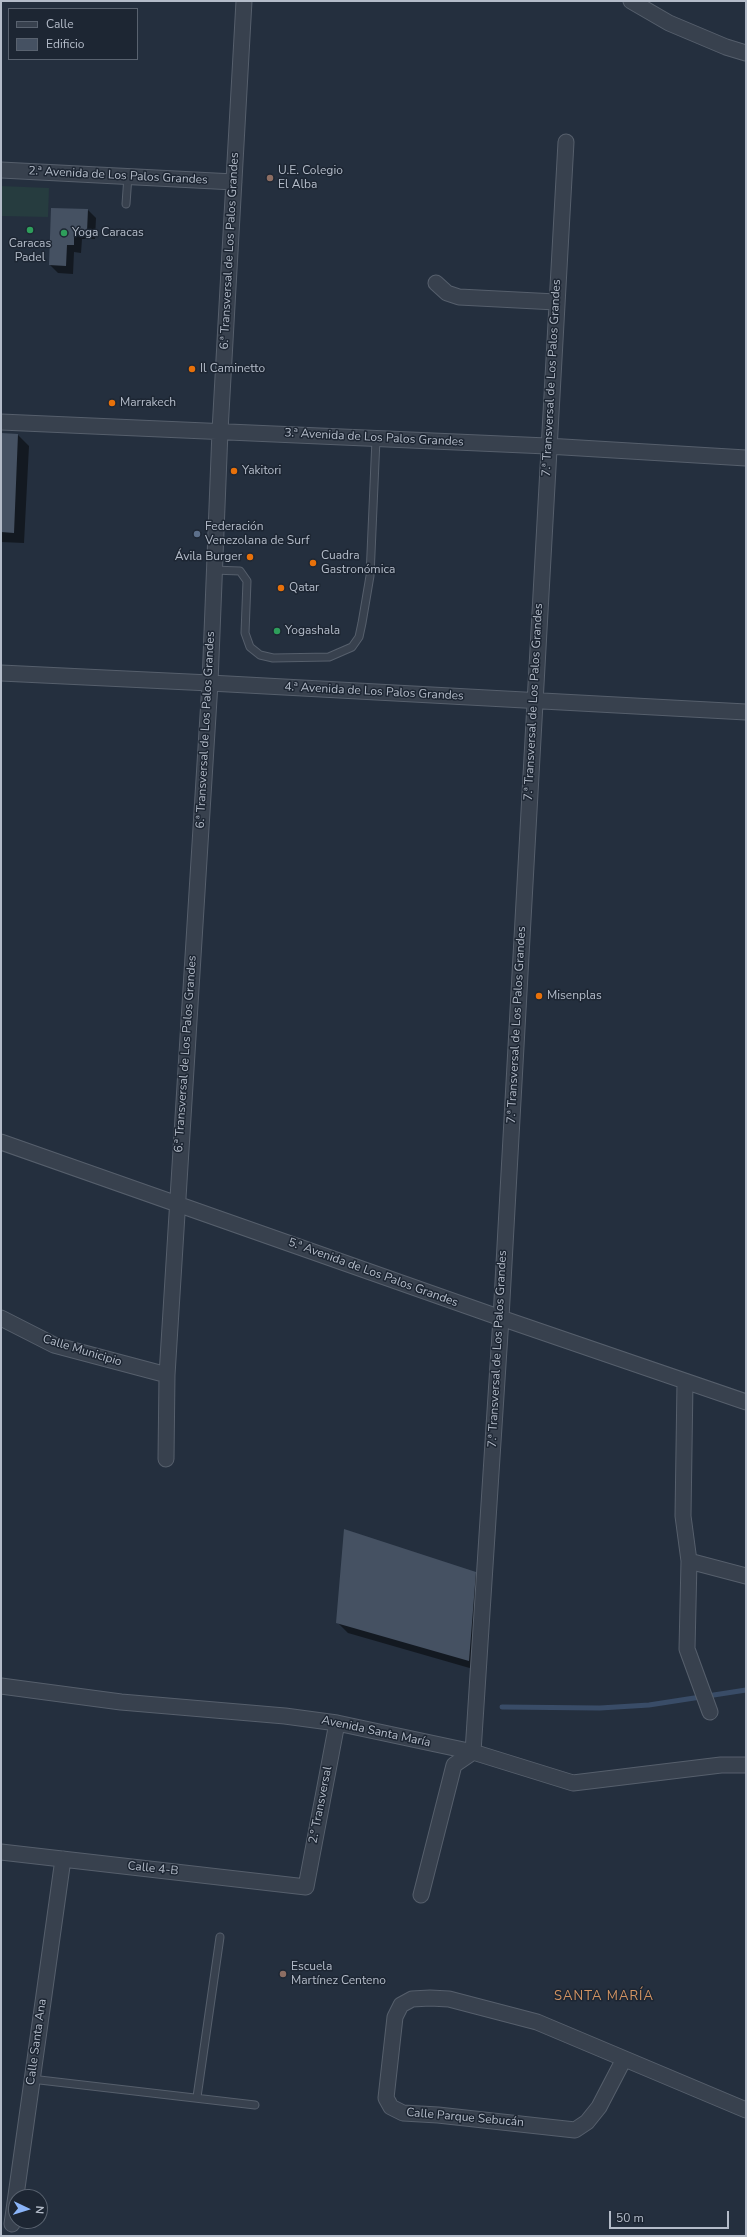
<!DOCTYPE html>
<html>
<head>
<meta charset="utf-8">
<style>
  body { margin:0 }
  #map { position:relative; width:747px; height:2237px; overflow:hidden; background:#242f3e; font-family:"Nunito Sans",sans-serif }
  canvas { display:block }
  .frame { position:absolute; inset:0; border:2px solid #b4bcc9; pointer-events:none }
  .legend { position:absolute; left:8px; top:8px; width:130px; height:52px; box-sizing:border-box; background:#1d2633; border:1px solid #59626f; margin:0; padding:5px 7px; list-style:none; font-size:12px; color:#b4bcc9 }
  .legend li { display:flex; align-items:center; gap:8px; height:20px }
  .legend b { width:20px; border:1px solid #59626f }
  .north { position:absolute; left:8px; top:2189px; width:40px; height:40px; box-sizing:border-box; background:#1d2633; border:1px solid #59626f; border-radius:50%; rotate:94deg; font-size:11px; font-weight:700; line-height:16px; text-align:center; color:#b4bcc9 }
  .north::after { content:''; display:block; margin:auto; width:14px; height:18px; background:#8ab4f8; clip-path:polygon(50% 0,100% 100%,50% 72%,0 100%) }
  .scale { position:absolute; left:609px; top:2211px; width:120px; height:18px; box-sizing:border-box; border:2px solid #b4bcc9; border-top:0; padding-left:5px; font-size:12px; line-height:14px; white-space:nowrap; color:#b4bcc9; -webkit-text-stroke:3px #1d2633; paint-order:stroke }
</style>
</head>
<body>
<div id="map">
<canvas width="747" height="2237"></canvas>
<div class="frame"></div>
<ul class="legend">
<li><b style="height:5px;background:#38414e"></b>Calle</li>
<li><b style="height:11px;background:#455162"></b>Edificio</li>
</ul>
<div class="north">N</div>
<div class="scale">50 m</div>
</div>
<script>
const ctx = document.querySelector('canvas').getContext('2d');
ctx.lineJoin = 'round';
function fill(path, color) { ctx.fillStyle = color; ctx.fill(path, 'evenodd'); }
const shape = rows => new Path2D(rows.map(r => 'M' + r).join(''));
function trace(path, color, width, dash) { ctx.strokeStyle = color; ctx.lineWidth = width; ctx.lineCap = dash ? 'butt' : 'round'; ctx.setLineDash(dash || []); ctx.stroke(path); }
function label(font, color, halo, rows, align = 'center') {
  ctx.font = font + ' "Nunito Sans",sans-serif'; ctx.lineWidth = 3; ctx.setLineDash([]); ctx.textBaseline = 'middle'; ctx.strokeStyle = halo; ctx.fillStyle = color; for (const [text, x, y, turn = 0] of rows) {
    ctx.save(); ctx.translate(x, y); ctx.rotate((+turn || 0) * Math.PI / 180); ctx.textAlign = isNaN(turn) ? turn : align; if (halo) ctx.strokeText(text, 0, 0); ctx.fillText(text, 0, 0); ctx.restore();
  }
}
fill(shape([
  [1,186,49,188,48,217,1,216]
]), '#263c3f');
fill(shape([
  [88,210,96,218,95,239,82,239,81,253,74,252,73,274,58,273,50,265],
  [1,434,18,435,29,446,24,543,1,542],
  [475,1573,486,1584,480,1671,348,1633,337,1622]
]), '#0007');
trace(shape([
  [502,1707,600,1708,649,1705,746,1690]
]), '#394c67', 5);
fill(shape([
  [51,208,88,209,87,232,74,231,74,245,67,245,66,266,49,265],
  [1,433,18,434,14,533,1,532],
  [344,1529,476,1572,469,1661,336,1623]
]), '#455162');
const service = shape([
  [126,204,128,176],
  [213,570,240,571,247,581,245,633,250,647,260,655,273,658,329,657,352,647,359,637,362,623,370,576,376,439],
  [31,2079,255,2105],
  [197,2097,220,1937]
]);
const minor = shape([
  [631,1,669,23,726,47,746,53],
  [1,170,234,182],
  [436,283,447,293,459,297,556,302],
  [1,422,547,446,746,458],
  [1,673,210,683,746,712],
  [1,1142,501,1318,746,1402],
  [1,1318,54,1345,167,1375],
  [685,1382,683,1516,689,1561,687,1649,710,1712],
  [166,1459,167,1375,210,683,220,431,244,1],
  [689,1561,746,1576],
  [1,1686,121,1702,285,1716,337,1723,473,1752,573,1783,721,1765,746,1765],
  [1,1852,306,1887,337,1723],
  [421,1895,454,1765,473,1752,501,1318,566,142],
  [624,2059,599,2107,587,2122,575,2130,438,2115,403,2113,391,2107,386,2098,395,2017,401,2005,412,1999,430,1998,449,1999,537,2022,746,2110],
  [12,2224,63,1859]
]);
trace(service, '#565f6c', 9);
trace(minor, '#565f6c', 17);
trace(service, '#38414e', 7);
trace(minor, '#38414e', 15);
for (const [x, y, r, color] of [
  [270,178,4,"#8d6e63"],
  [30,230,4,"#2e9e5b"],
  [64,233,4,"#2e9e5b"],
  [192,369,4,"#e8710a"],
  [112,403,4,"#e8710a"],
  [234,471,4,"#e8710a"],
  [197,534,4,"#5c6f8a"],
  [250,557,4,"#e8710a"],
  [313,563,4,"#e8710a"],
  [281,588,4,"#e8710a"],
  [277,631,4,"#2e9e5b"],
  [539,996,4,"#e8710a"],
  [283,1974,4,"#8d6e63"]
]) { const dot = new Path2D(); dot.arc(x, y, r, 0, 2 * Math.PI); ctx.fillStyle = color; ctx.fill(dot); trace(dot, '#1d2633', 1.5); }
label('12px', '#b4bcc9', '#1d2633', [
  ["U.E. Colegio",278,171],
  ["El Alba",278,185],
  ["Yoga Caracas",72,233],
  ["Caracas",30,244,"center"],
  ["Padel",30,258,"center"],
  ["Il Caminetto",200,369],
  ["Marrakech",120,403],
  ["Yakitori",242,471],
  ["Federación",205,527],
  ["Venezolana de Surf",205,541],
  ["Cuadra",321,556],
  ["Gastronómica",321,570],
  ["Ávila Burger",242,557,"right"],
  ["Qatar",289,588],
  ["Yogashala",285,631],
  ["Misenplas",547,996],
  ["Escuela",291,1967],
  ["Martínez Centeno",291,1981]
], 'left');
label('12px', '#b4bcc9', '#1d2633', [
  ["2.ª Avenida de Los Palos Grandes",118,176,3],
  ["6.ª Transversal de Los Palos Grandes",230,251,-87],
  ["7.ª Transversal de Los Palos Grandes",552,378,-87],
  ["3.ª Avenida de Los Palos Grandes",374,438,3],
  ["4.ª Avenida de Los Palos Grandes",374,692,3],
  ["7.ª Transversal de Los Palos Grandes",534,702,-87],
  ["6.ª Transversal de Los Palos Grandes",206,730,-87],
  ["7.ª Transversal de Los Palos Grandes",517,1025,-87],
  ["6.ª Transversal de Los Palos Grandes",186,1054,-86],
  ["5.ª Avenida de Los Palos Grandes",373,1273,20],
  ["7.ª Transversal de Los Palos Grandes",498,1349,-87],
  ["Calle Municipio",82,1351,17],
  ["Avenida Santa María",376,1732,12],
  ["2.° Transversal",321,1805,-79],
  ["Calle 4-B",153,1869,6],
  ["Calle Santa Ana",37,2042,-82],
  ["Calle Parque Sebucán",465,2118,5]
]);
ctx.letterSpacing = '1px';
label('13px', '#d59563', '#1d2633', [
  ["SANTA MARÍA",604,1997]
]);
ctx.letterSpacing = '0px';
</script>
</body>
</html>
